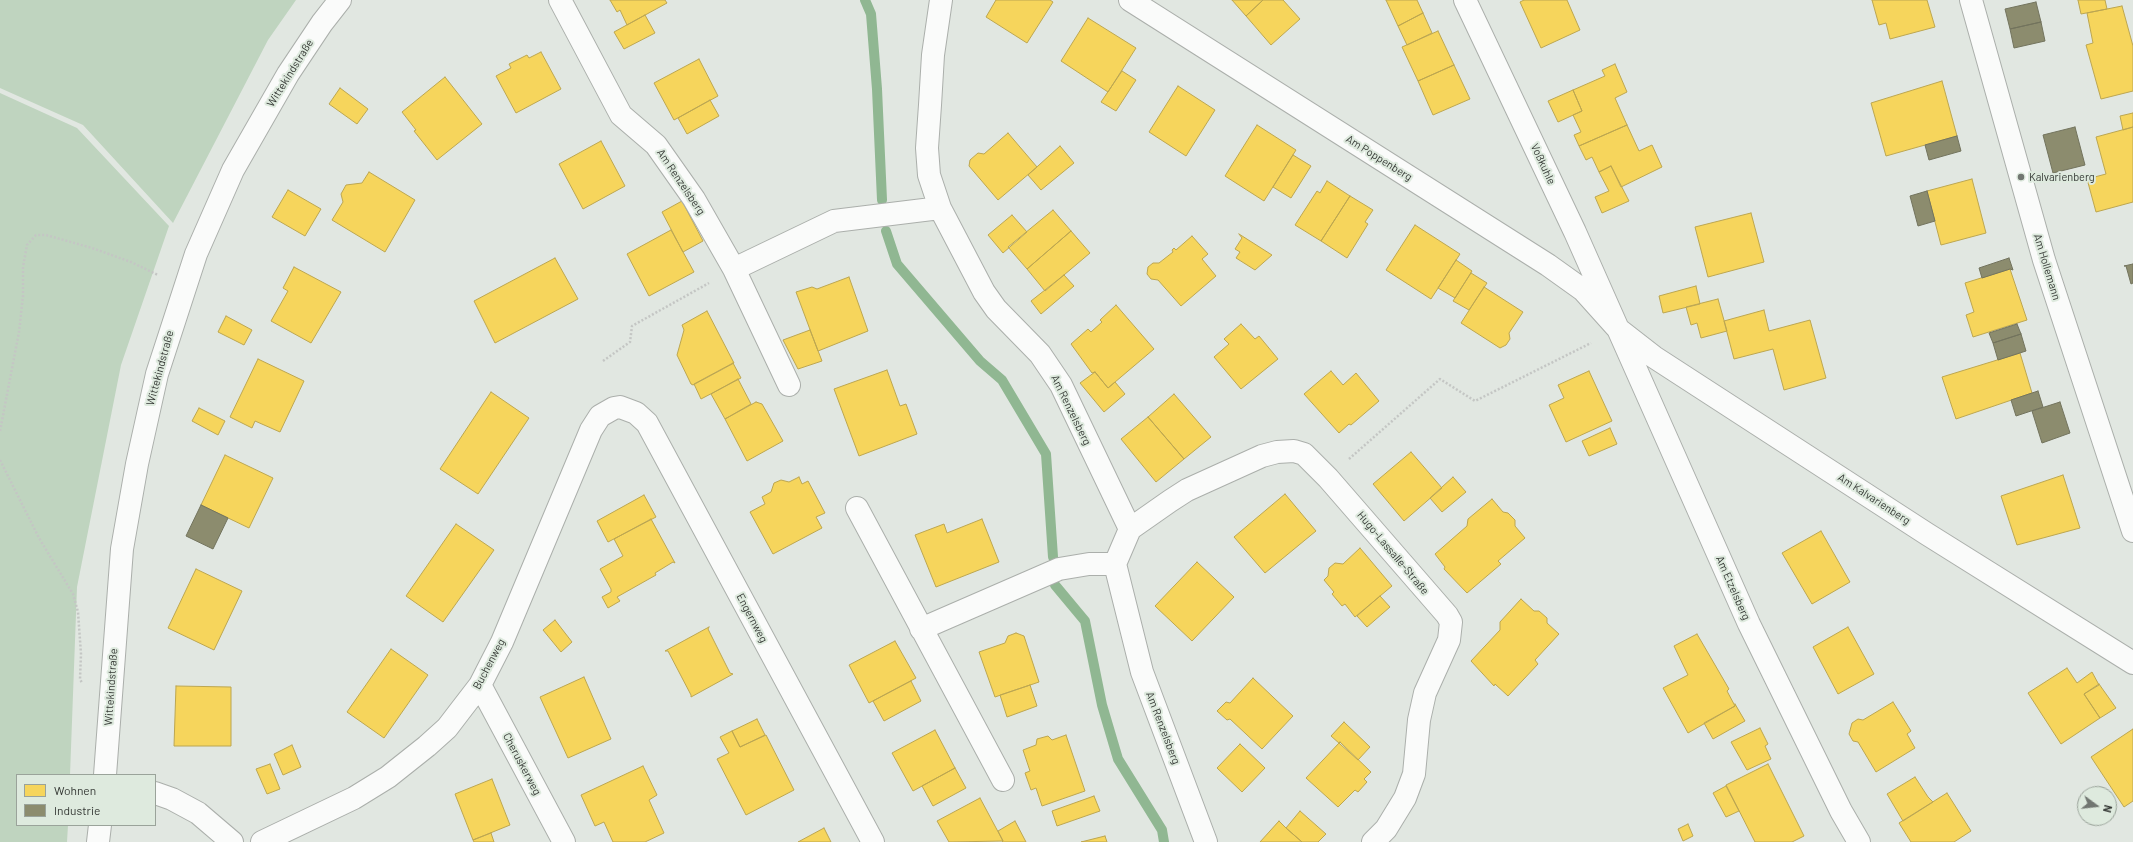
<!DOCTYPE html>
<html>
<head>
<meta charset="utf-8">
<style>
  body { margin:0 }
  #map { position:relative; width:2133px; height:842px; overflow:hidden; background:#e1e7e1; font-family:Barlow,sans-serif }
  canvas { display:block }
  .legend { position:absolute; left:16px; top:774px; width:140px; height:52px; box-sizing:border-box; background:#deeade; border:1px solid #9aa39a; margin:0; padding:5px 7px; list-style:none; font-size:12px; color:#353935 }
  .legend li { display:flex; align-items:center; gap:8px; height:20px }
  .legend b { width:20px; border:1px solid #9aa39a }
  .north { position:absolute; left:2077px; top:786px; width:40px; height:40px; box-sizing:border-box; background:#deeade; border:1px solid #9aa39a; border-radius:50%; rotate:105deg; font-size:11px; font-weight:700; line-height:16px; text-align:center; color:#353935 }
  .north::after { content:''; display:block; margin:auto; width:14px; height:18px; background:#717671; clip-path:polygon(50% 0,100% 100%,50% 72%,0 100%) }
</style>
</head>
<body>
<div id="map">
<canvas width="2133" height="842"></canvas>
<ul class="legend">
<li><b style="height:11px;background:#f6d55c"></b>Wohnen</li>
<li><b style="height:11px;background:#8c8c6e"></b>Industrie</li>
</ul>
<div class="north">N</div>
</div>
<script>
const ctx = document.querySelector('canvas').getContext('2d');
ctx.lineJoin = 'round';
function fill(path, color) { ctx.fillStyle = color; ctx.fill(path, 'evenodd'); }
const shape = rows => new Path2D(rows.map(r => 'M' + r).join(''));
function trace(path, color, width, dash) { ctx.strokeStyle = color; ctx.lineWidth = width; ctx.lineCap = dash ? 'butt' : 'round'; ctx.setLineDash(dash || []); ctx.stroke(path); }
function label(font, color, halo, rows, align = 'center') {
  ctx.font = font + ' Barlow,sans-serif'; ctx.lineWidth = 4; ctx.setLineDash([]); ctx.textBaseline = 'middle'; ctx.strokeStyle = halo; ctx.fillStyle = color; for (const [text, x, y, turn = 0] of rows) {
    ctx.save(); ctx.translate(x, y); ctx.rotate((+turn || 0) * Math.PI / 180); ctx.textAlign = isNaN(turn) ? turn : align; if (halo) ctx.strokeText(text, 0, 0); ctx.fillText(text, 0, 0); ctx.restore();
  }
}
fill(shape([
  [0,0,296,0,268,40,173,223,83,125,0,88],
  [0,93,77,128,169,226,121,365,77,587,70,775,17,775,17,825,68,825,67,842,0,842]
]), '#bfd4bf');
const homes = shape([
  [610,0,665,0,667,3,627,25,620,10,617,12,610,0],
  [996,0,1050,0,1053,2,1027,43,986,17,996,0],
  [1232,0,1263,0,1246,16,1232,0],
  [1263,0,1283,0,1300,19,1271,45,1246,16,1263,0],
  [1386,0,1417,0,1423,13,1398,26,1386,0],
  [1524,0,1567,0,1580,30,1541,48,1520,2,1524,0],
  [1872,0,1927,0,1935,27,1890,39,1886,23,1879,25,1872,0],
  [2078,0,2105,0,2107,9,2081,14,2078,0],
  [2122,6,2133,46,2133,91,2101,99,2086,45,2093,43,2087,13,2122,6],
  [1423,13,1432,33,1407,45,1398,26,1423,13],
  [645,15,655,33,624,49,614,32,645,15],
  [1088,18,1136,48,1108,92,1061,61,1088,18],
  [1438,31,1454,65,1418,81,1402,47,1438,31],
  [541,52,561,89,516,113,496,76,511,68,509,64,527,55,529,58,541,52],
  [699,59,718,96,674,120,654,83,699,59],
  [1615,64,1627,92,1615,98,1627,125,1579,146,1574,135,1581,132,1573,115,1582,111,1573,90,1605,76,1602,70,1615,64],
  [1454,65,1470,99,1433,115,1418,81,1454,65],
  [1122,71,1136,80,1116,111,1101,102,1122,71],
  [445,77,482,124,437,160,414,131,416,130,402,112,445,77],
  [1942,81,1957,136,1886,156,1871,103,1942,81],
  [1178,86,1215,110,1186,156,1149,132,1178,86],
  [340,88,368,109,357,124,329,104,340,88],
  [1573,90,1582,111,1558,122,1548,101,1573,90],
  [710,100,719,116,687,134,678,118,710,100],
  [2133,113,2133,127,2123,130,2120,116,2133,113],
  [1257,125,1296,150,1264,201,1225,176,1257,125],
  [1627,125,1639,151,1652,145,1662,167,1621,187,1611,166,1599,172,1592,157,1586,160,1579,146,1627,125],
  [2133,127,2133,202,2096,212,2087,179,2106,174,2096,137,2133,127],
  [1008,133,1037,167,998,200,969,166,970,160,978,153,984,154,1008,133],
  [601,141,625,186,583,209,559,164,601,141],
  [1060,146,1074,163,1041,190,1028,175,1060,146],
  [1293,155,1311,166,1291,198,1273,187,1293,155],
  [1611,166,1629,201,1602,213,1595,197,1609,191,1599,172,1611,166],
  [369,172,415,200,385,252,332,220,343,202,341,194,346,185,362,183,369,172],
  [1972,179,1986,233,1941,245,1927,191,1972,179],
  [1327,181,1350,196,1321,241,1295,225,1317,191,1320,193,1327,181],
  [288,190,321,209,305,236,272,217,288,190],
  [1350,196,1373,210,1365,222,1368,224,1347,258,1321,241,1350,196],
  [682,201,703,241,683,252,662,212,682,201],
  [1053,210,1071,231,1027,269,1008,247,1053,210],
  [1751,213,1764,262,1708,277,1695,227,1751,213],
  [1012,215,1027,232,1003,253,988,235,1012,215],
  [1415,225,1460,254,1431,299,1386,270,1415,225],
  [671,230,694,272,649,296,627,254,671,230],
  [1071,231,1090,253,1045,291,1027,269,1071,231],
  [1239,234,1272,255,1255,270,1236,258,1240,252,1235,249,1242,238,1239,234],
  [1192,236,1208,254,1202,259,1216,276,1181,306,1158,280,1151,279,1147,274,1148,267,1153,263,1159,263,1173,252,1172,250,1174,248,1176,250,1192,236],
  [555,258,578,299,495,343,474,301,555,258],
  [1456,260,1472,271,1455,298,1438,288,1456,260],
  [294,267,341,292,311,343,271,321,288,291,283,288,294,267],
  [2010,269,2027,320,1973,337,1966,315,1974,312,1965,283,2010,269],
  [1471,273,1487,283,1469,310,1453,301,1471,273],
  [1064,275,1074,286,1041,314,1031,301,1064,275],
  [849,277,868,331,818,351,796,292,812,287,817,289,849,277],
  [1696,286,1700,304,1663,313,1659,296,1696,286],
  [1484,287,1523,312,1509,333,1510,339,1506,345,1500,348,1461,323,1484,287],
  [1718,299,1727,331,1701,338,1697,323,1691,325,1686,307,1718,299],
  [1116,305,1154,349,1108,388,1095,372,1092,373,1071,344,1088,329,1091,332,1102,322,1100,320,1116,305],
  [1764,310,1769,331,1810,320,1826,378,1784,390,1773,349,1734,359,1724,321,1764,310],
  [707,311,734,363,693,385,691,384,677,355,684,330,682,325,707,311],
  [226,316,252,330,244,345,218,332,226,316],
  [1241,324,1255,339,1259,336,1278,359,1241,389,1214,357,1229,344,1224,339,1241,324],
  [810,330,822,361,798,369,783,340,810,330],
  [2020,353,2032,393,1956,419,1942,377,2020,353],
  [258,359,304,381,280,432,255,421,252,428,230,417,258,359],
  [733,363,741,378,701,399,694,384,733,363],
  [887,370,900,406,906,404,917,434,859,456,834,389,887,370],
  [1331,371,1343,385,1356,373,1379,401,1351,425,1349,424,1339,433,1304,394,1331,371],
  [1589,371,1612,421,1566,442,1549,405,1564,398,1558,385,1589,371],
  [1095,372,1108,388,1115,382,1125,394,1104,412,1080,383,1095,372],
  [738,379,751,404,725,419,711,394,738,379],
  [491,392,529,418,478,494,440,469,491,392],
  [1174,394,1211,437,1184,459,1148,417,1174,394],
  [756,402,762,404,783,441,747,461,725,419,756,402],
  [199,408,225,421,218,435,192,421,199,408],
  [1148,417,1184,459,1156,482,1121,439,1148,417],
  [1610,428,1617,444,1589,456,1582,441,1610,428],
  [1411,452,1442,488,1404,521,1373,484,1411,452],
  [225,455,273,478,249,528,201,505,225,455],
  [2063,475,2080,528,2017,545,2001,496,2063,475],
  [799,477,802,484,808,481,825,513,816,517,822,528,773,554,750,512,765,504,762,497,771,492,774,483,781,480,789,482,799,477],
  [1453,477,1466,492,1442,512,1430,498,1453,477],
  [1285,494,1316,531,1265,573,1234,537,1285,494],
  [644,495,656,517,608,542,597,521,644,495],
  [1492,499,1503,512,1508,513,1515,520,1515,526,1525,538,1498,561,1501,564,1467,593,1444,569,1445,567,1435,554,1467,526,1468,519,1492,499],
  [651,519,675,563,673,562,655,573,656,575,617,597,620,601,608,608,602,597,611,592,611,589,600,569,623,556,614,539,651,519],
  [982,519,999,562,936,587,915,535,944,524,947,533,982,519],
  [456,524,494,550,443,622,406,596,456,524],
  [1821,531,1850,582,1812,604,1782,553,1821,531],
  [1360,548,1392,586,1355,617,1345,604,1342,606,1332,594,1334,592,1324,580,1328,576,1329,568,1335,563,1343,564,1360,548],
  [1197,562,1234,597,1192,641,1155,606,1197,562],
  [196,569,242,591,214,650,168,628,196,569],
  [1380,596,1390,607,1367,627,1357,616,1380,596],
  [1521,599,1534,611,1539,611,1547,618,1547,623,1559,634,1535,660,1538,664,1508,696,1495,684,1494,686,1471,661,1500,630,1500,622,1521,599],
  [555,620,572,642,561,652,543,630,555,620],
  [709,627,708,629,730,673,733,674,691,697,691,695,668,651,665,651,709,627],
  [1848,627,1874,674,1838,694,1813,647,1848,627],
  [1016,633,1024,636,1039,682,995,697,979,652,1005,643,1008,636,1016,633],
  [1697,634,1729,689,1727,691,1735,706,1688,733,1663,688,1688,675,1674,646,1697,634],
  [895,641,916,678,869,703,849,665,895,641],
  [391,649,428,675,384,738,347,712,391,649],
  [2067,668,2077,683,2092,672,2099,685,2084,694,2100,718,2061,744,2028,693,2067,668],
  [584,677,611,739,568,758,540,697,584,677],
  [1253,678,1293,716,1262,749,1230,719,1227,720,1217,711,1226,702,1230,703,1253,678],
  [911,681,921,701,884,721,873,701,911,681],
  [2099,684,2116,708,2100,718,2084,694,2099,684],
  [1030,685,1037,706,1007,717,1000,695,1030,685],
  [176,686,231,687,231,746,174,746,176,686],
  [1893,702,1911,731,1907,734,1915,748,1876,772,1858,742,1853,741,1849,734,1852,723,1858,719,1863,720,1893,702],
  [1735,704,1745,721,1713,739,1704,723,1735,706,1735,704],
  [757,719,765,735,740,747,732,731,757,719],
  [1344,722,1370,747,1358,760,1331,736,1344,722],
  [1760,728,1768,744,1765,746,1771,759,1747,770,1731,742,1760,728],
  [2133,729,2133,801,2124,807,2091,757,2133,729],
  [935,730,955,768,913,791,892,753,935,730],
  [732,731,740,747,766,735,794,790,746,815,717,759,729,753,720,737,732,731],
  [1066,735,1085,791,1042,806,1036,788,1031,790,1025,773,1030,771,1023,750,1036,745,1037,739,1048,736,1052,740,1066,735],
  [1340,742,1371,772,1364,779,1367,782,1358,792,1355,790,1338,807,1306,778,1340,742],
  [1240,744,1265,768,1242,792,1217,768,1240,744],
  [292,745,301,767,283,775,274,754,292,745],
  [270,764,280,789,267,794,256,769,270,764],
  [1768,764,1804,836,1792,842,1755,842,1726,785,1768,764],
  [643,766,657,795,649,800,664,833,645,842,613,842,604,822,595,826,581,795,643,766],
  [955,768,966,788,933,806,922,786,955,768],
  [1915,777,1928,797,1933,802,1903,821,1887,794,1915,777],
  [492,779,510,825,473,840,455,794,492,779],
  [1726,786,1739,811,1726,817,1713,793,1726,786],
  [1947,793,1971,831,1954,842,1911,842,1899,823,1947,793],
  [1094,796,1100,811,1057,826,1052,811,1094,796],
  [980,798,1003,841,949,842,937,821,980,798],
  [1300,811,1326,834,1318,842,1302,842,1286,828,1300,811],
  [1015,821,1026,842,1002,842,1003,841,998,831,1015,821],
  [1279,821,1286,828,1302,842,1260,842,1279,821],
  [1688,824,1693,836,1683,841,1678,829,1688,824],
  [824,828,831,842,798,842,824,828],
  [491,833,494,842,474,842,473,840,491,833],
  [1105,836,1107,842,1081,842,1105,836]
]);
fill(homes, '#f6d55c');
trace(homes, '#bca650', 1);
const industry = shape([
  [2036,2,2041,22,2010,29,2005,9,2036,2],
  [2041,22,2045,41,2014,48,2010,29,2041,22],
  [2075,127,2085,165,2053,173,2043,135,2075,127],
  [1957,136,1961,151,1929,160,1925,145,1957,136],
  [1927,191,1935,221,1918,226,1910,196,1927,191],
  [2009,258,2013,270,2010,269,1982,278,1979,268,2009,258],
  [2133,264,2133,283,2131,284,2126,266,2124,266,2133,264],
  [2017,324,2021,334,1993,343,1989,333,2017,324],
  [2021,334,2026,351,1998,360,1993,343,2021,334],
  [2038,391,2043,407,2016,416,2011,400,2038,391],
  [2060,402,2070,433,2042,443,2032,411,2060,402],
  [201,505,228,518,213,549,186,536,201,505]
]);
fill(industry, '#8c8c6e');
trace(industry, '#72735d', 1);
trace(shape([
  [865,0,871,14,877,89,882,200],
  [886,231,897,264,980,361,1002,380,1046,454,1053,557],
  [1055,585,1085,621,1102,705,1118,759,1162,830,1164,842]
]), '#90b792', 10);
const street = shape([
  [560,0,621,115,656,145,694,199,734,269,789,385],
  [941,0,933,55,930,105,927,148,929,175,940,208,984,292,996,309,1040,354,1061,385,1130,529,1115,564,1142,672,1206,842],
  [1130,0,1548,265,1583,290,1618,329,1654,357,1927,534,2133,663],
  [1465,0,1575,232,1749,624,1841,811,1859,842],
  [1971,0,2044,260,2133,531],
  [734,269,834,221,940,208],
  [857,508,1003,780],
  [1130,529,1170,501,1187,490,1262,456,1277,452,1294,451,1304,454,1328,478,1447,615,1451,622,1449,640,1425,693,1419,720,1414,774,1405,798,1386,829,1373,842],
  [921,629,1059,569,1089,564,1115,564],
  [480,685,564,842],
  [105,775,122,549,137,464,157,374,196,254,233,170,288,74,322,23,340,0],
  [155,793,172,799,198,813,232,842],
  [98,842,100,825],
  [262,842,354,798,388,777,427,746,447,728,460,711,480,685,502,642,591,430,600,416,614,408,620,407,636,413,647,423,873,842]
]);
trace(street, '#abafab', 24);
trace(shape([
  [603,361,630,342,632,326,709,283],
  [0,431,19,332,23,296,23,267,27,245,36,235,46,235,92,248,131,262,158,275],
  [1349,459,1440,379,1475,401,1591,343],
  [0,460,39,538,73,594,78,612,81,654,80,679,82,683]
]), '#c4c6c4', 2.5, [2, 2]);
trace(street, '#fafbfa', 22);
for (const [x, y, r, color] of [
  [2021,177,4,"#717671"]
]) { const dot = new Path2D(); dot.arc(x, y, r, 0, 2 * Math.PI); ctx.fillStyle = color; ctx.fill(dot); trace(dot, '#deeade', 1.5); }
label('11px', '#353935', '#deeade', [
  ["Wittekindstraße",290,73,-58],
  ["Am Poppenberg",1379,158,32],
  ["Voßkuhle",1543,164,65],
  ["Am Renzelsberg",681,182,56],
  ["Am Hollemann",2047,267,73],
  ["Wittekindstraße",160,368,-75],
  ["Am Renzelsberg",1071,410,64],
  ["Am Kalvarienberg",1874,499,33],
  ["Hugo-Lassalle-Straße",1393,553,50],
  ["Am Etzelsberg",1733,588,66],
  ["Engernweg",752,618,62],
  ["Buchenweg",489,664,-62],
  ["Wittekindstraße",111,687,-86],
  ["Am Renzelsberg",1163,728,69],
  ["Cheruskerweg",522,764,62]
]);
label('11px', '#353935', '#deeade', [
  ["Kalvarienberg",2029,177]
], 'left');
</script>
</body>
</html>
